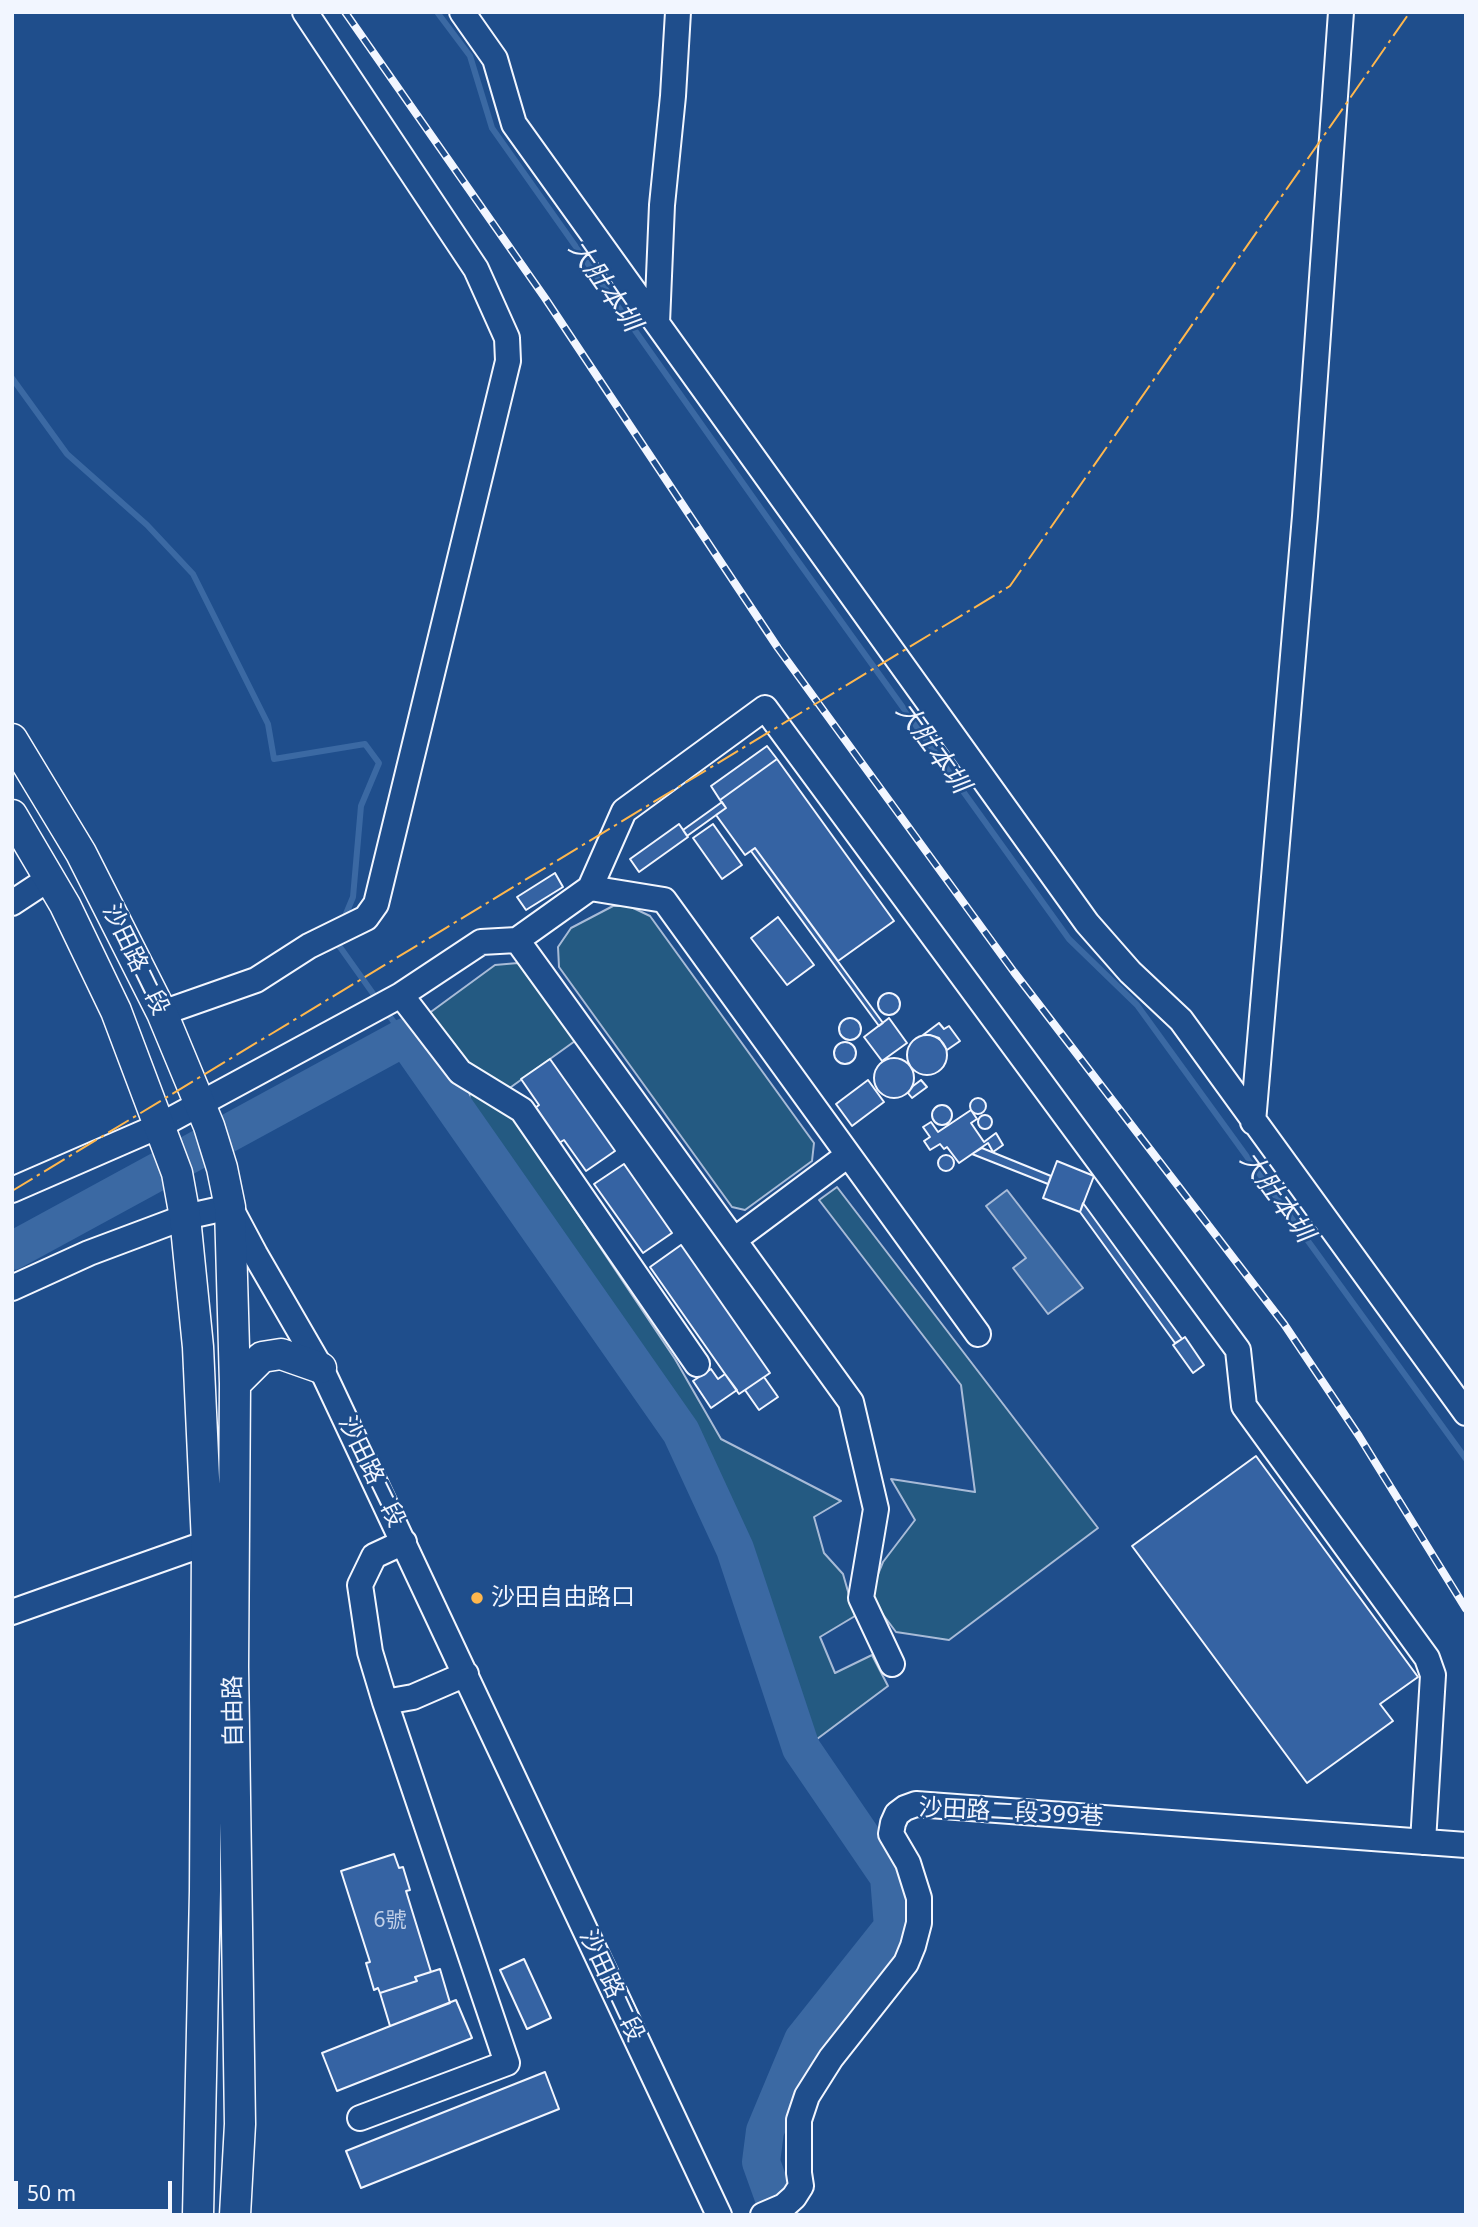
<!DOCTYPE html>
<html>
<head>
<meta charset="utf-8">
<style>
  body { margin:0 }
  #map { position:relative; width:1478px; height:2227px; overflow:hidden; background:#1f4e8c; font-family:"Noto Sans",sans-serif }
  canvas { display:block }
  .frame { position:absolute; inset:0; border:14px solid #f2f6ff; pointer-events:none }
  .scale { position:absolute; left:14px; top:2181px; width:158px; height:32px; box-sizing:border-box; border:4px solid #f2f6ff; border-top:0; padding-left:9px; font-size:21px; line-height:24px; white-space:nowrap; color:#f2f6ff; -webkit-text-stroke:5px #1f4e8c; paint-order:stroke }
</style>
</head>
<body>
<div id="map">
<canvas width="1478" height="2227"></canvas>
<div class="frame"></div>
<div class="scale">50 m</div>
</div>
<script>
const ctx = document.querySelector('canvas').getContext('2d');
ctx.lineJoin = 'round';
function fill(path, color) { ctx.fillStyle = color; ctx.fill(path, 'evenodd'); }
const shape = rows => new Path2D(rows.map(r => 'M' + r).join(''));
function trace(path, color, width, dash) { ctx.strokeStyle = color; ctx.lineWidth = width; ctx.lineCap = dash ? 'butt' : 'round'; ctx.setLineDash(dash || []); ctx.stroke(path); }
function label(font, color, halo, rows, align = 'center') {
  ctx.font = font + ' "Noto Sans","Noto Sans TC",sans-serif'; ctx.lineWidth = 5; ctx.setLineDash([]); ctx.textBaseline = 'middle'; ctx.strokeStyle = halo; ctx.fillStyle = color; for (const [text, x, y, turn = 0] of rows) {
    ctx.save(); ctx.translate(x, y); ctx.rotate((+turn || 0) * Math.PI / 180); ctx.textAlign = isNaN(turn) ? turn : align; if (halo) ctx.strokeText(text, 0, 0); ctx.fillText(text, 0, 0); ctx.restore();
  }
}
const green = shape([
  [613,906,629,906,650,916,814,1143,812,1161,745,1210,732,1207,559,967,558,947,571,928,613,906],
  [518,963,575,1041,493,1100,509,1111,675,1359,721,1439,841,1501,814,1517,824,1553,843,1574,855,1616,820,1637,835,1673,872,1655,888,1686,805,1748,753,1582,705,1471,467,1133,470,1087,428,1014,495,965,518,963],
  [837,1187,1098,1528,949,1640,896,1632,869,1596,883,1562,915,1520,891,1479,975,1492,961,1385,819,1200,837,1187]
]);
fill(green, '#245a82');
trace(green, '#a8bbd7', 2);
const water = shape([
  [1007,1190,1083,1288,1048,1314,1013,1268,1026,1258,986,1206,1007,1190]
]);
fill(water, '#3b69a3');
trace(water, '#a8bbd7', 2);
trace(shape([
  [437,12,470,56,492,128,795,557,1069,939,1137,1005,1466,1459],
  [12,378,67,454,147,525,193,574,268,724,274,759,365,744,379,763,361,806,353,897,343,921],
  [335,940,379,1002],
  [385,1010,405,1037]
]), '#3b69a3', 6);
trace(shape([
  [12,1251,405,1037,681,1432,735,1549,801,1748,889,1877,893,1927,803,2040,765,2131,761,2162,780,2215]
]), '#3b69a3', 38);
const building = shape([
  [767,746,777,759,720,800,711,786,767,746],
  [777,759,894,921,838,961,755,848,745,855,716,815,726,808,720,800,777,759],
  [722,802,726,808,687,836,683,830,722,802],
  [679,824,688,837,639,872,630,859,679,824],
  [713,824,742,865,722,879,693,838,713,824],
  [755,848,883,1023,879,1026,751,851,755,848],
  [555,873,563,887,526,910,517,897,555,873],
  [778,917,814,965,787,985,751,938,778,917],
  '878 1004a11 11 0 1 1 22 0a11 11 0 1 1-22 0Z',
  '839 1029a11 11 0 1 1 22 0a11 11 0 1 1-22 0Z',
  [889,1018,907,1043,882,1061,864,1037,889,1018],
  [939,1023,944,1029,949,1026,960,1041,947,1050,939,1038,930,1035,923,1035,939,1023],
  '907 1055a20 20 0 1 1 40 0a20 20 0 1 1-40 0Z',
  '834 1053a11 11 0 1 1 22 0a11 11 0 1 1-22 0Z',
  '874 1078a20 20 0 1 1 40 0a20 20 0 1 1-40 0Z',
  [550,1059,615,1151,586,1171,564,1140,559,1143,535,1108,539,1105,521,1079,550,1059],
  [868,1080,884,1102,852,1126,836,1104,868,1080],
  [921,1080,927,1087,912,1098,908,1093,913,1086,921,1080],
  '970 1106a8 8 0 1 1 16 0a8 8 0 1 1-16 0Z',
  '932 1115a10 10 0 1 1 20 0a10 10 0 1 1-20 0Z',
  [971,1110,977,1119,971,1123,984,1142,996,1133,1003,1145,993,1152,988,1143,959,1163,947,1147,944,1149,940,1144,930,1150,924,1141,930,1137,923,1127,931,1122,938,1132,971,1110],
  '978 1122a7 7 0 1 1 14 0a7 7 0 1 1-14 0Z',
  [982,1148,1051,1176,1048,1184,972,1154,982,1148],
  '938 1163a8 8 0 1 1 16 0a8 8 0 1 1-16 0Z',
  [1057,1161,1094,1176,1080,1212,1043,1198,1057,1161],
  [624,1164,672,1233,643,1253,594,1184,624,1164],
  [1083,1203,1182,1339,1175,1343,1080,1212,1083,1203],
  [681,1245,770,1373,739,1394,650,1267,681,1245],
  [1185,1337,1204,1365,1193,1373,1173,1345,1185,1337],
  [711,1369,718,1379,725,1374,737,1390,711,1408,693,1381,711,1369],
  [764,1377,778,1397,759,1410,745,1390,764,1377],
  [1256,1456,1418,1677,1380,1704,1393,1721,1307,1783,1132,1546,1256,1456],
  [394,1854,399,1868,403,1867,410,1890,406,1891,431,1972,415,1977,417,1981,380,1993,378,1988,374,1990,366,1963,370,1962,341,1871,394,1854],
  [524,1959,551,2018,527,2029,500,1970,524,1959],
  [440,1969,450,2003,390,2026,380,1993,417,1981,415,1977,440,1969],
  [456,2000,472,2038,337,2091,322,2053,456,2000],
  [545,2072,559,2109,361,2188,346,2151,545,2072]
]);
fill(building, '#3563a3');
trace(building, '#f2f6ff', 2);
const minor = shape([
  [462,12,495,59,514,124,1087,923,1130,972,1181,1020,1466,1413],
  [657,323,662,205,673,96,678,12],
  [590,888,624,811,765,708,1238,1350,1244,1406,1427,1658,1433,1675,1423,1842],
  [12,903,50,878],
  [517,940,851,1402,876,1509,861,1598,892,1664],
  [401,995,460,1072,522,1110,697,1364],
  [162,1013,256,980,309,946,366,918,376,904,508,361,507,338,476,269,305,12],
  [1253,1122,1305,516,1341,12],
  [12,1190,159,1126,401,995,481,942,517,940,590,888,664,900,978,1334],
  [734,1240,848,1155],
  [12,1288,89,1253,185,1217,230,1207,255,1254,321,1368,719,2215],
  [404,1542,374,1556,360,1585,370,1652,385,1702,413,1697,466,1674],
  [12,1612,207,1543],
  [360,2118,507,2063,385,1702],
  [763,2215,784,2206,794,2197,801,2186,799,2173,799,2120,807,2096,831,2058,906,1963,913,1946,919,1923,919,1898,908,1863,891,1834,893,1823,897,1814,905,1808,916,1804,1466,1845]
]);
const major = shape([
  [12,739,81,853,162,1013,209,1126,222,1168,230,1207,235,1384,233,1667,240,2124,235,2215],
  [12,815,65,905,116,1011,177,1173,185,1217,198,1347,207,1543,205,1891,198,2215],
  [235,1384,262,1357,281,1354,321,1368]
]);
trace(minor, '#f2f6ff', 28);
trace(major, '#f2f6ff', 33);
trace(minor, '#1f4e8c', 24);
trace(major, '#1f4e8c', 30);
const rail = shape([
  [345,12,545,298,778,648,1014,972,1284,1324,1359,1436,1466,1609]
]);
trace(rail, '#f2f6ff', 8);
trace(rail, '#1f4e8c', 5, [16]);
trace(shape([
  [12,1191,1010,586,1410,12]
]), '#ffb74d', 2, [24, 5, 3.5, 5]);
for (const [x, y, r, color] of [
  [477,1598,7,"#ffb74d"]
]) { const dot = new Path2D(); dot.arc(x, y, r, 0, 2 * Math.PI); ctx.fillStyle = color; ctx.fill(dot); trace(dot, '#1f4e8c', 2.5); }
label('21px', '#c3d1e8', null, [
  ["6號",390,1921]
]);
label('24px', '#f2f6ff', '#1f4e8c', [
  ["沙田路二段",135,960,64],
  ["沙田路二段",371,1472,64],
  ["自由路",234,1711,-91],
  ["沙田路二段399巷",1011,1813,3],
  ["沙田路二段",611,1986,65]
]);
label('24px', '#f2f6ff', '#1f4e8c', [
  ["沙田自由路口",491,1598]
], 'left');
label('italic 26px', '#f2f6ff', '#1f4e8c', [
  ["大肚本圳",604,286,55],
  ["大肚本圳",932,748,54],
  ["大肚本圳",1276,1197,54]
]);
</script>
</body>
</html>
